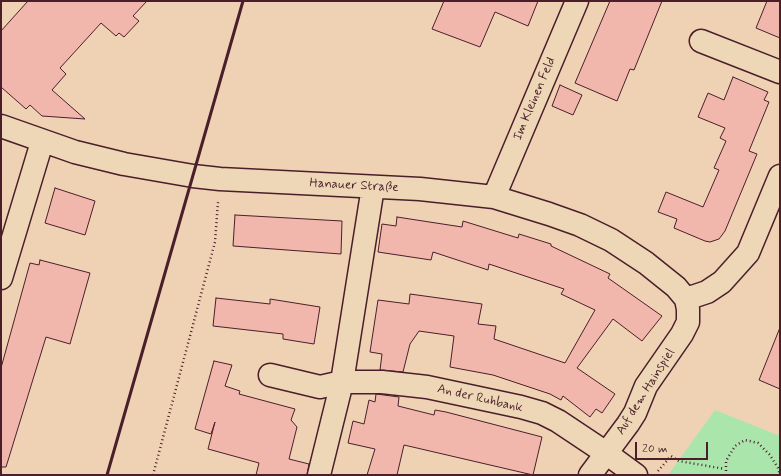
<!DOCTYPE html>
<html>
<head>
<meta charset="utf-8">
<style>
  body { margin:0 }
  #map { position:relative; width:781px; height:476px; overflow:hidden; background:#efd1b4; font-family:Mynerve,sans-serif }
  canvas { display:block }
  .frame { position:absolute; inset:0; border:2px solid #4a1f2b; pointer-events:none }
  .scale { position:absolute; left:635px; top:442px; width:73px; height:18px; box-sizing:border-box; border:2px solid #4a1f2b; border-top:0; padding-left:5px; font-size:12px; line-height:14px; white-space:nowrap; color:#4a1f2b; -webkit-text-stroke:3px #eed7b6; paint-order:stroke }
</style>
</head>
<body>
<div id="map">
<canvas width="781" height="476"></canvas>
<div class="frame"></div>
<div class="scale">20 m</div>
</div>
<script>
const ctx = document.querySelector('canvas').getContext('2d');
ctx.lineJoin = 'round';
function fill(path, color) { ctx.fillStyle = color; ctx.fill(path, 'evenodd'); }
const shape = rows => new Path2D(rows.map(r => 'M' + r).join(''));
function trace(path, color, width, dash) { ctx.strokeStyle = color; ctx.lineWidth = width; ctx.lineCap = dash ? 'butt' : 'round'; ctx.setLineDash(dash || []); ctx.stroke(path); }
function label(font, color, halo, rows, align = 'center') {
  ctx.font = font + ' Mynerve,sans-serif'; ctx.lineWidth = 3; ctx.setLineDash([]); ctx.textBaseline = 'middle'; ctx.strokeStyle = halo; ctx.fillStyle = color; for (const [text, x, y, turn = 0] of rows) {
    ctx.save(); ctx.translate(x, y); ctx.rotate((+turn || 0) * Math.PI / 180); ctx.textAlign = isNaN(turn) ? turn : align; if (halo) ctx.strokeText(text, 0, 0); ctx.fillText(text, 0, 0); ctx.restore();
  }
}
fill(shape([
  [715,410,780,436,780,475,668,475]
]), '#aae6ac');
const building = shape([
  [28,1,147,1,133,16,139,21,124,37,119,33,116,36,101,23,60,68,66,74,52,90,85,119,42,116,30,105,26,109,1,87,1,31,28,1],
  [444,1,538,1,528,26,495,12,480,47,432,29,444,1],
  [610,1,662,1,634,70,630,69,617,101,575,83,610,1],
  [767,1,780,1,780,38,756,28,767,1],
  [733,77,768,92,764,100,769,102,749,151,757,154,725,231,719,239,710,242,705,241,674,228,677,219,658,212,666,192,703,207,719,170,714,168,726,141,720,138,725,128,698,117,708,93,724,100,733,77],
  [560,85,582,95,573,115,552,106,560,85],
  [55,188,95,201,85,235,45,223,55,188],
  [235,215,342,221,341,254,233,246,235,215],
  [397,217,462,227,463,221,518,238,519,234,551,244,551,246,610,274,608,278,662,316,642,341,613,319,577,368,615,394,602,413,596,409,590,417,563,396,561,400,550,394,493,375,450,367,454,336,419,331,410,344,403,372,380,370,382,354,370,352,378,300,409,304,410,294,482,304,478,324,496,326,494,339,565,363,595,310,561,294,564,289,489,264,488,270,433,252,431,260,378,252,382,224,396,226,397,217],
  [40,260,90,273,70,344,46,337,6,467,1,467,1,368,30,263,39,265,40,260],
  [216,298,270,304,270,299,320,307,314,344,283,339,283,334,213,326,216,298],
  [779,330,780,330,780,389,759,380,779,330],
  [214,361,232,365,225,386,240,391,239,394,295,409,291,420,297,427,289,459,309,464,307,475,256,475,259,463,208,449,215,422,211,434,195,429,214,361],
  [376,394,399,397,398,406,434,415,435,410,446,412,542,437,533,475,404,445,397,475,367,475,375,449,348,443,353,421,364,424,369,400,375,402,376,394]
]);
fill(building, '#f2b7ac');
trace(building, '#4a1f2b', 1);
const minor = shape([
  [701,41,780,72],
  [1,126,75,152,124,164,193,176,220,179,420,189,494,197,549,214,580,225,611,240,646,263,676,287,686,299,688,309,688,322,682,334,646,386,635,413,628,424,590,475],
  [494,197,577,1],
  [1,278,42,142],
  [686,299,707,292,722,282,748,253,780,176],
  [270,375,320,387,342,382,382,382,427,387,521,407,542,413,558,421,606,453,636,475],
  [319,475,342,382,373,187]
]);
trace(minor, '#4a1f2b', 25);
trace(shape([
  [658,471,671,456,679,461,725,469],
  [153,475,215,242,218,202],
  [726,475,726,461,735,446,745,440,758,443,770,455,778,468,780,475]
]), '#4a1f2b', 2.5, [1, 3]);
trace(minor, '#eed7b6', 22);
trace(shape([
  [107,475,243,1]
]), '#4a1f2b', 3);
label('13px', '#4a1f2b', '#eed7b6', [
  ["Im Kleinen Feld",535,99,-67],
  ["Hanauer Straße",354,186,3],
  ["Auf dem Hainspiel",646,392,-58],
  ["An der Ruhbank",480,399,13]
]);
</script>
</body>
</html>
